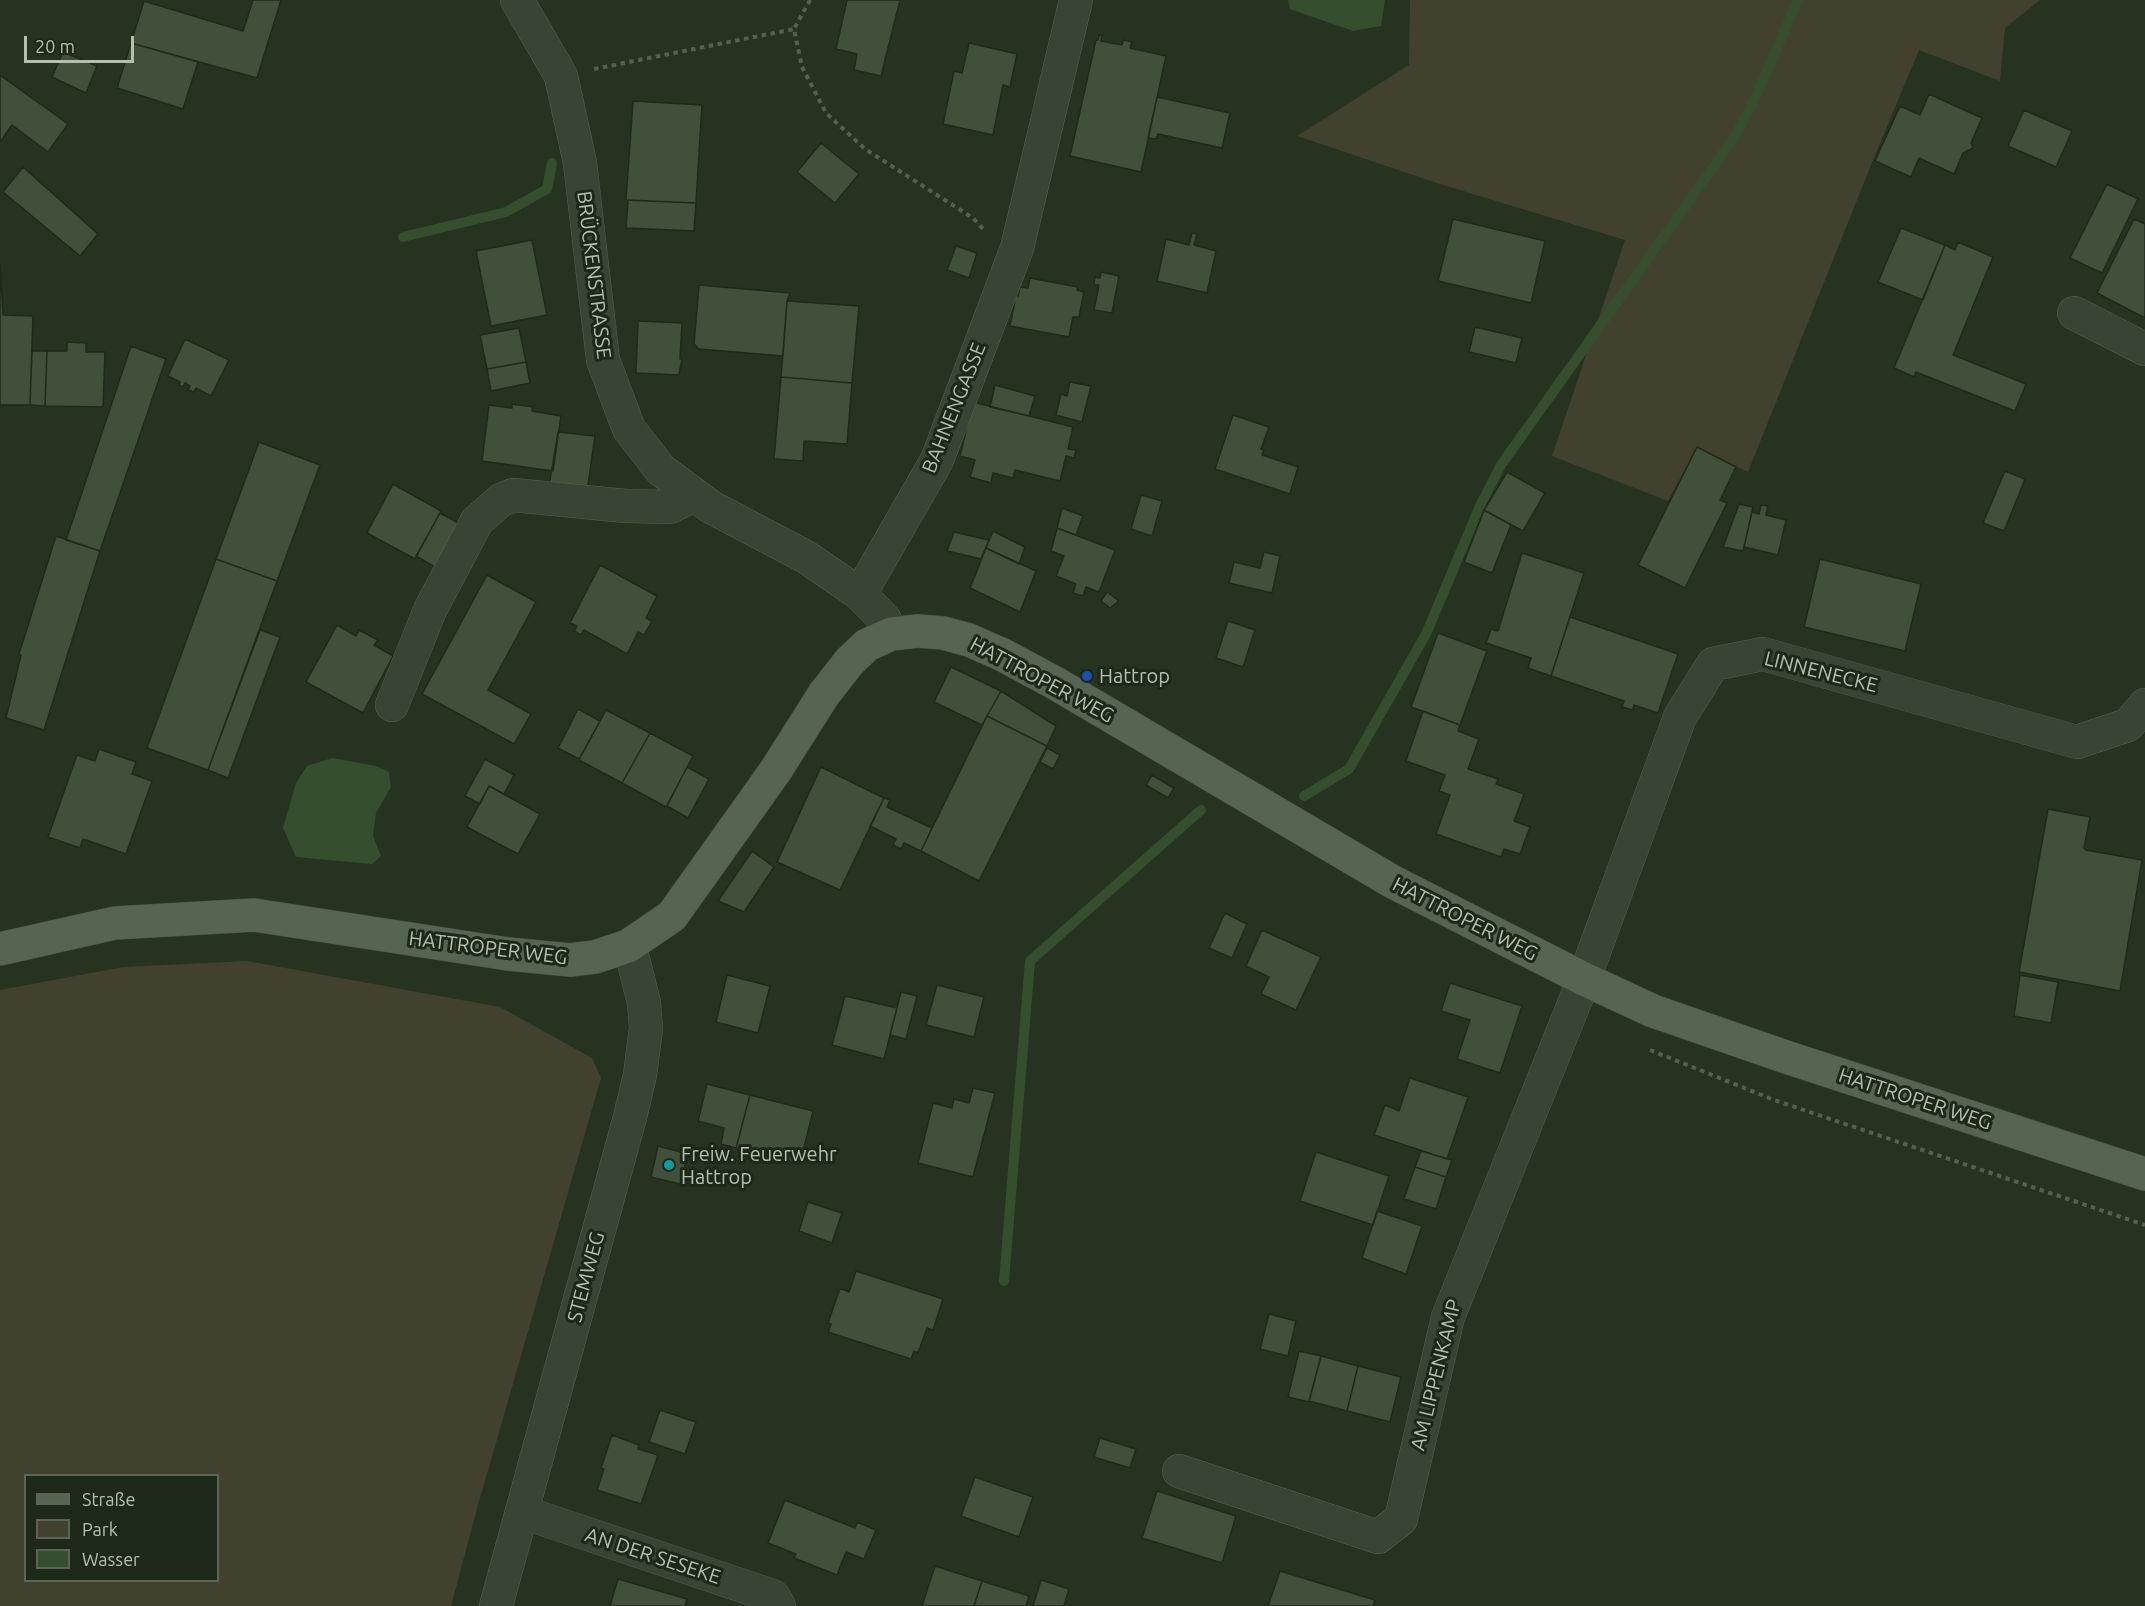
<!DOCTYPE html>
<html>
<head>
<meta charset="utf-8">
<style>
  body { margin:0 }
  #map { position:relative; width:2145px; height:1606px; overflow:hidden; background:#263321; font-family:Ubuntu,sans-serif }
  canvas { display:block }
  .legend { position:absolute; left:24px; top:1474px; width:195px; height:108px; box-sizing:border-box; background:#1d2819; border:2px solid #596555; margin:0; padding:8px 10px; list-style:none; font-size:18px; color:#b2c1ae }
  .legend li { display:flex; align-items:center; gap:12px; height:30px }
  .legend b { width:30px; border:2px solid #596555 }
  .scale { position:absolute; left:24px; top:36px; width:110px; height:27px; box-sizing:border-box; border:3px solid #b2c1ae; border-top:0; padding-left:8px; font-size:18px; line-height:21px; white-space:nowrap; color:#b2c1ae; -webkit-text-stroke:4px #1d2819; paint-order:stroke }
</style>
</head>
<body>
<div id="map">
<canvas width="2145" height="1606"></canvas>
<ul class="legend">
<li><b style="height:8px;background:#566452"></b>Straße</li>
<li><b style="height:16px;background:#424130"></b>Park</li>
<li><b style="height:16px;background:#354e2d"></b>Wasser</li>
</ul>
<div class="scale">20 m</div>
</div>
<script>
const ctx = document.querySelector('canvas').getContext('2d');
ctx.lineJoin = 'round';
function fill(path, color) { ctx.fillStyle = color; ctx.fill(path, 'evenodd'); }
const shape = rows => new Path2D(rows.map(r => 'M' + r).join(''));
function trace(path, color, width, dash) { ctx.strokeStyle = color; ctx.lineWidth = width; ctx.lineCap = dash ? 'butt' : 'round'; ctx.setLineDash(dash || []); ctx.stroke(path); }
function label(font, color, halo, rows, align = 'center') {
  ctx.font = font + ' Ubuntu,sans-serif'; ctx.lineWidth = 6; ctx.setLineDash([]); ctx.textBaseline = 'middle'; ctx.strokeStyle = halo; ctx.fillStyle = color; for (const [text, x, y, turn = 0] of rows) {
    ctx.save(); ctx.translate(x, y); ctx.rotate((+turn || 0) * Math.PI / 180); ctx.textAlign = isNaN(turn) ? turn : align; if (halo) ctx.strokeText(text, 0, 0); ctx.fillText(text, 0, 0); ctx.restore();
  }
}
fill(shape([
  [1410,0,2040,0,2005,28,2000,81,1919,50,1871,165,1748,472,1697,447,1668,501,1552,456,1625,240,1440,184,1297,136,1409,65],
  [247,961,500,1007,592,1058,601,1078,478,1505,451,1606,0,1606,0,990,123,967],
  [26,1476,218,1476,218,1580,26,1580]
]), '#424130');
fill(shape([
  [1288,0,1385,0,1381,26,1353,31,1290,9],
  [332,758,376,766,389,772,391,787,376,813,373,836,381,856,372,864,296,857,283,828,296,783,307,766]
]), '#354e2d');
trace(shape([
  [403,237,506,212,547,189,552,163],
  [1304,796,1349,769,1426,634,1480,506,1501,465,1736,135,1756,96,1798,0],
  [1004,1281,1030,961,1201,810]
]), '#354e2d', 10);
const building = shape([
  [253,0,281,0,257,78,131,43,144,1,243,31,253,0],
  [847,0,900,0,881,76,854,70,857,54,836,49,847,0],
  [1099,35,1102,35,1101,41,1122,45,1123,40,1132,42,1130,48,1166,56,1141,172,1070,156,1096,40,1098,40,1099,35],
  [131,43,198,62,183,109,117,88,131,43],
  [969,43,1017,54,1010,87,1003,85,993,135,943,124,954,71,962,73,969,43],
  [63,52,97,66,86,93,52,77,63,52],
  [0,75,68,124,48,152,12,125,0,142,0,75],
  [1929,94,1982,118,1971,143,1973,148,1963,153,1954,174,1919,158,1911,177,1875,161,1900,106,1920,115,1929,94],
  [1157,97,1230,113,1222,148,1158,134,1156,139,1148,138,1157,97],
  [633,101,702,105,696,203,626,200,633,101],
  [2024,110,2072,131,2056,167,2008,146,2024,110],
  [821,143,859,174,835,203,797,172,821,143],
  [23,167,98,234,80,256,3,192,23,167],
  [2107,184,2138,199,2102,273,2070,258,2107,184],
  [628,200,696,203,694,231,626,228,628,200],
  [1453,219,1545,241,1531,303,1438,281,1453,219],
  [2134,219,2145,224,2145,318,2097,293,2134,219],
  [1901,228,1945,245,1923,300,1878,282,1901,228],
  [1192,233,1197,234,1194,245,1216,251,1207,293,1157,281,1166,239,1189,245,1192,233],
  [532,240,547,315,491,326,476,251,532,240],
  [1958,242,1993,257,1953,355,2026,384,2015,411,1916,372,1914,377,1894,368,1945,245,1955,250,1958,242],
  [956,246,977,253,969,278,947,270,956,246],
  [0,264,3,315,33,316,30,405,0,405,0,264],
  [1101,272,1119,276,1112,313,1094,310,1099,285,1094,285,1095,277,1100,278,1101,272],
  [1030,278,1078,287,1077,290,1084,292,1079,317,1073,317,1069,337,1010,326,1016,295,1018,296,1020,287,1028,288,1030,278],
  [699,285,790,293,787,301,783,356,699,349,694,344,699,285],
  [787,301,859,306,852,383,781,377,787,301],
  [638,321,682,323,680,359,682,359,679,375,636,373,638,321],
  [1475,327,1522,338,1516,363,1469,352,1475,327],
  [519,328,526,362,487,369,480,335,519,328],
  [185,339,229,360,211,396,196,388,194,392,188,390,190,386,185,383,183,387,179,385,180,382,168,376,185,339],
  [67,342,86,343,86,352,105,352,103,407,45,406,47,351,67,351,67,342],
  [131,346,166,359,100,551,66,540,131,346],
  [32,351,47,351,45,406,30,405,32,351],
  [526,362,530,383,491,391,487,369,526,362],
  [781,377,852,383,847,444,804,441,803,461,774,459,781,377],
  [1070,382,1091,386,1082,422,1056,415,1061,394,1067,396,1070,382],
  [995,385,1035,396,1029,416,990,407,995,385],
  [973,402,1073,427,1068,449,1076,450,1074,458,1066,456,1060,481,1015,470,1013,478,993,473,991,483,970,477,975,460,960,456,973,402],
  [512,404,533,407,532,411,561,416,553,471,482,461,489,405,512,408,512,404],
  [1233,415,1269,427,1261,449,1264,450,1262,455,1298,467,1290,494,1215,469,1233,415],
  [558,432,595,436,587,492,549,487,558,432],
  [259,442,320,465,277,581,216,559,259,442],
  [1697,447,1736,467,1720,500,1727,503,1685,588,1638,565,1697,447],
  [2005,471,2025,479,2004,531,1983,523,2005,471],
  [1507,472,1545,493,1523,531,1484,510,1507,472],
  [393,484,441,511,415,559,367,533,393,484],
  [1141,495,1162,501,1152,536,1131,529,1141,495],
  [1739,504,1753,507,1743,551,1723,547,1739,504],
  [1761,505,1768,506,1766,515,1786,520,1778,555,1744,547,1752,512,1759,514,1761,505],
  [1062,508,1083,516,1076,535,1057,528,1062,508],
  [1484,510,1511,525,1492,573,1464,562,1484,510],
  [440,513,464,526,440,570,416,556,440,513],
  [1057,528,1115,550,1099,592,1086,587,1083,596,1073,593,1076,584,1056,576,1064,556,1051,551,1057,528],
  [993,531,1025,547,1019,564,986,548,993,531],
  [954,532,989,540,981,559,947,551,954,532],
  [56,536,100,551,44,730,6,718,21,655,19,654,56,536],
  [986,548,1036,571,1020,612,970,588,986,548],
  [1264,552,1280,556,1272,593,1229,583,1234,562,1260,568,1264,552],
  [1522,553,1584,573,1551,676,1528,668,1531,658,1486,643,1491,629,1498,631,1522,553],
  [216,559,277,581,208,770,147,748,216,559],
  [1820,559,1921,584,1905,651,1804,627,1820,559],
  [600,565,657,596,646,618,652,621,644,635,638,632,627,654,584,630,581,635,574,631,577,626,570,623,600,565],
  [487,575,536,602,488,690,531,714,514,744,422,694,487,575],
  [1107,592,1119,601,1110,608,1101,601,1107,592],
  [1570,617,1678,654,1658,713,1634,705,1633,710,1622,707,1624,701,1551,676,1570,617],
  [1228,621,1255,630,1243,667,1216,658,1228,621],
  [337,625,356,636,359,630,378,640,374,645,393,656,363,713,306,682,337,625],
  [260,630,280,637,228,778,208,770,260,630],
  [1438,633,1487,651,1460,725,1411,707,1438,633],
  [951,667,1001,691,982,725,934,702,951,667],
  [1001,691,1056,726,1047,746,987,716,1001,691],
  [578,709,600,721,579,759,558,748,578,709],
  [606,710,650,733,622,783,579,760,606,710],
  [1423,711,1460,725,1458,731,1479,739,1468,769,1498,779,1496,784,1524,794,1514,821,1530,827,1520,854,1504,849,1501,857,1436,834,1450,795,1439,791,1445,775,1406,761,1423,711],
  [987,716,1047,746,979,881,921,851,987,716],
  [650,733,693,756,666,807,622,783,650,733],
  [1047,748,1060,755,1053,769,1040,762,1047,748],
  [99,749,136,762,132,774,152,781,126,854,83,839,80,848,48,837,77,755,95,761,99,749],
  [485,759,514,775,504,794,489,786,480,804,465,796,485,759],
  [687,767,709,779,688,818,667,806,687,767],
  [821,767,884,798,840,890,777,862,821,767],
  [1152,775,1174,788,1168,798,1146,785,1152,775],
  [489,786,540,814,518,854,467,827,489,786],
  [884,798,890,800,887,807,932,828,921,851,904,843,901,849,893,845,896,839,870,826,884,798],
  [2048,809,2090,817,2084,848,2086,850,2142,860,2120,991,2019,972,2048,809],
  [752,851,774,867,744,912,718,901,752,851],
  [1225,913,1247,924,1232,958,1209,948,1225,913],
  [1262,930,1321,957,1296,1010,1261,994,1269,977,1246,966,1262,930],
  [727,975,770,986,758,1033,716,1022,727,975],
  [2020,975,2058,982,2051,1023,2014,1016,2020,975],
  [1450,983,1522,1006,1500,1073,1457,1059,1470,1020,1441,1011,1450,983],
  [937,985,984,997,974,1037,926,1025,937,985],
  [901,992,917,996,906,1039,890,1035,901,992],
  [845,996,897,1008,884,1059,832,1045,845,996],
  [1410,1078,1468,1097,1447,1159,1374,1135,1385,1105,1399,1111,1410,1078],
  [707,1084,750,1095,736,1148,721,1144,724,1128,698,1121,707,1084],
  [973,1088,995,1093,973,1177,918,1163,933,1103,952,1108,954,1099,969,1103,973,1088],
  [750,1095,813,1111,800,1164,736,1148,750,1095],
  [658,1146,688,1154,680,1184,651,1177,658,1146],
  [1421,1151,1452,1160,1446,1177,1415,1167,1421,1151],
  [1316,1152,1389,1176,1373,1225,1300,1201,1316,1152],
  [1415,1167,1446,1177,1436,1209,1404,1199,1415,1167],
  [808,1202,842,1213,832,1243,799,1231,808,1202],
  [1377,1211,1422,1226,1406,1274,1362,1258,1377,1211],
  [856,1271,943,1299,933,1330,927,1328,918,1353,914,1351,911,1359,828,1332,831,1324,828,1323,840,1288,849,1292,856,1271],
  [1269,1314,1296,1321,1288,1356,1260,1349,1269,1314],
  [1299,1351,1321,1356,1309,1402,1288,1397,1299,1351],
  [1321,1356,1358,1366,1347,1411,1309,1401,1321,1356],
  [1358,1366,1401,1377,1390,1422,1347,1411,1358,1366],
  [660,1410,696,1422,685,1454,649,1442,660,1410],
  [612,1435,639,1445,638,1449,658,1455,641,1504,597,1490,604,1469,601,1468,612,1435],
  [1100,1438,1136,1449,1130,1468,1094,1457,1100,1438],
  [975,1477,1033,1497,1019,1537,961,1516,975,1477],
  [1157,1491,1236,1516,1222,1563,1142,1538,1157,1491],
  [785,1500,855,1528,857,1522,876,1530,864,1559,846,1552,837,1575,794,1558,796,1554,768,1543,785,1500],
  [935,1566,982,1581,974,1606,922,1606,935,1566],
  [1280,1571,1375,1600,1373,1606,1268,1606,1280,1571],
  [618,1579,687,1599,685,1606,610,1606,618,1579],
  [1041,1580,1069,1589,1064,1606,1033,1606,1041,1580],
  [982,1581,1029,1596,1026,1606,974,1606,982,1581]
]);
fill(building, '#40503a');
trace(building, '#1f2a1b', 1.5);
const minor = shape([
  [517,0,561,76,580,163,603,360,629,429,661,470,711,507,806,557,860,594,885,620,891,634],
  [2074,313,2145,349],
  [860,594,937,460,1017,248,1076,0],
  [392,705,430,610,477,521,501,500,513,495,626,506,670,507,694,495],
  [1179,1471,1378,1537,1401,1519,1448,1317,1584,979,1680,717,1713,664,1763,654,2077,742,2128,725,2145,705],
  [522,1512,773,1596,779,1606],
  [496,1606,630,1117,640,1075,646,1028,644,1003,634,963,628,946]
]);
const major = shape([
  [0,949,115,923,254,915,508,954,570,960,595,957,628,946,672,916,776,770,824,694,850,661,867,645,891,634,918,631,943,633,969,640,1003,655,1055,683,1393,882,1584,979,1653,1011,1786,1057,2145,1174]
]);
trace(minor, '#556251', 34);
trace(major, '#445040', 34);
trace(shape([
  [810,0,794,29,802,67,826,113,865,149,973,218,985,231],
  [594,69,794,29],
  [1650,1050,1774,1100,2145,1225]
]), '#595f4d', 4, [4.5, 4.5]);
trace(minor, '#384434', 33);
trace(major, '#566452', 33);
for (const [x, y, r, color] of [
  [1087,676,6,"#1a4fb4"],
  [669,1165,6,"#0f9aa8"]
]) { const dot = new Path2D(); dot.arc(x, y, r, 0, 2 * Math.PI); ctx.fillStyle = color; ctx.fill(dot); trace(dot, '#1d2819', 2); }
label('20px', '#b2c1ae', '#1d2819', [
  ["BRÜCKENSTRASSE",594,275,83],
  ["BAHNENGASSE",954,408,-68],
  ["LINNENECKE",1821,672,14],
  ["HATTROPER WEG",1042,680,28],
  ["HATTROPER WEG",1465,919,27],
  ["HATTROPER WEG",488,948,7],
  ["HATTROPER WEG",1915,1099,18],
  ["STEMWEG",586,1277,-75],
  ["AM LIPPENKAMP",1436,1375,-76],
  ["AN DER SESEKE",653,1556,18]
]);
label('20px', '#b2c1ae', '#1d2819', [
  ["Hattrop",1099,676],
  ["Freiw. Feuerwehr",681,1154],
  ["Hattrop",681,1177]
], 'left');
</script>
</body>
</html>
